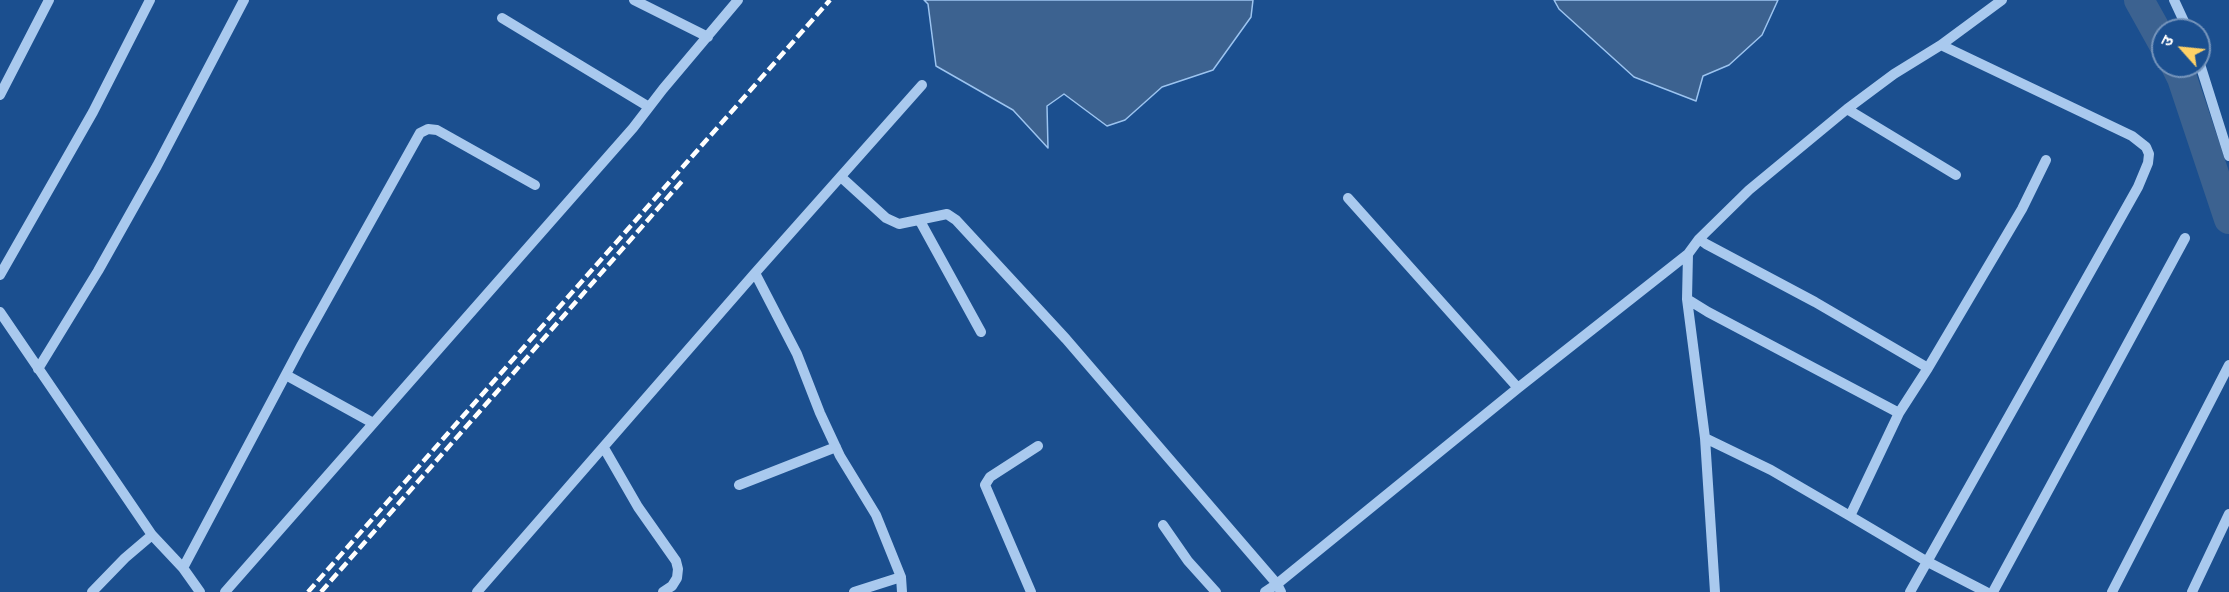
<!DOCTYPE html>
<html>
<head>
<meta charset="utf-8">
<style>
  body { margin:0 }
  #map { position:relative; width:2229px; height:592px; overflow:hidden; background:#1b4f8f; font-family:Mulish,"Noto Sans Devanagari",sans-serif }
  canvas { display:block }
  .north { position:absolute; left:2151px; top:18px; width:60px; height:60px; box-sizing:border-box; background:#1b4f8f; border:2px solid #7695bc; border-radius:50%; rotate:297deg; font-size:16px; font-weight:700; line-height:24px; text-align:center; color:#fff }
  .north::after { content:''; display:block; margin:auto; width:21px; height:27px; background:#ffd166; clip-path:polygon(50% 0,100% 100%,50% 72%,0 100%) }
</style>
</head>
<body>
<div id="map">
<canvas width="2229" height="592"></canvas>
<div class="north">उ</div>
</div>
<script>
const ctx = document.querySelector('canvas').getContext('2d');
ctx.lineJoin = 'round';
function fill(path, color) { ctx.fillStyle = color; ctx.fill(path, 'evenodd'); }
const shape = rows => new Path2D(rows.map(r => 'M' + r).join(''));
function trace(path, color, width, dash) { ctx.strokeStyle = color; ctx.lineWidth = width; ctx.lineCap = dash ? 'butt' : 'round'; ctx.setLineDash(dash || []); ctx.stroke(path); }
const water = shape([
  [924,0,1253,0,1251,17,1213,70,1162,87,1125,120,1107,126,1064,94,1047,106,1048,148,1013,110,936,66,928,4,924,0],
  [1554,0,1778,0,1762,35,1729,65,1703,76,1696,101,1634,77,1559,9,1554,0]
]);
fill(water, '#3c6290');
trace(water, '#9cc4f0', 1.5);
trace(shape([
  [2139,0,2163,43],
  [2176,66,2182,78,2229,219]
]), '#3c6290', 30);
trace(shape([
  [634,0,708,37],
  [2174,0,2188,30],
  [502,18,649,107],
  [2199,61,2229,156],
  [0,95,49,0],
  [1847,109,1956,175],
  [841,177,886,218,899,224,947,214,956,220,1066,339,1277,584,1518,388,1688,254,1699,239,1749,190,1847,109,1894,74,1941,45,2002,0],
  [1348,198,1518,388],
  [920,221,981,332],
  [1699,239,1706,244,1815,302,1928,368],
  [1688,254,1687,299,1705,438,1715,592],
  [755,273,797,354,820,413,840,456,876,515,901,577,902,592],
  [0,275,93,112,150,0],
  [1687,299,1708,312,1899,413],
  [0,312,152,535,183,568,200,592],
  [38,369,98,271,157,166,244,0],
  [286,375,373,423],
  [1705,438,1771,470,1850,516],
  [604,448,638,507,676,561,678,569,677,578,672,586,663,592],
  [739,485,836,447],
  [1163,525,1188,561,1216,592],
  [183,568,301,346,420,133,428,129,437,130,535,185],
  [92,592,125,558,152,535],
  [225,592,633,128,663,89,738,0],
  [477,592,755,273,922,85],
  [854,592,901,577],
  [1031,592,985,485,990,477,1038,446],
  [1265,592,1277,584,1281,592],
  [1910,592,2138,187,2148,163,2149,154,2146,147,2132,136,1941,45],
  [1986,592,1926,561,1850,516,1899,413,1928,368,2022,209,2046,160],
  [1993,592,2185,238],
  [2112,592,2229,365],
  [2192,592,2229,514]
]), '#a9c9ee', 10);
trace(shape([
  [308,592,830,0],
  [321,592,683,180]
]), '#fff', 4.5, [10, 4.5]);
</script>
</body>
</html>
